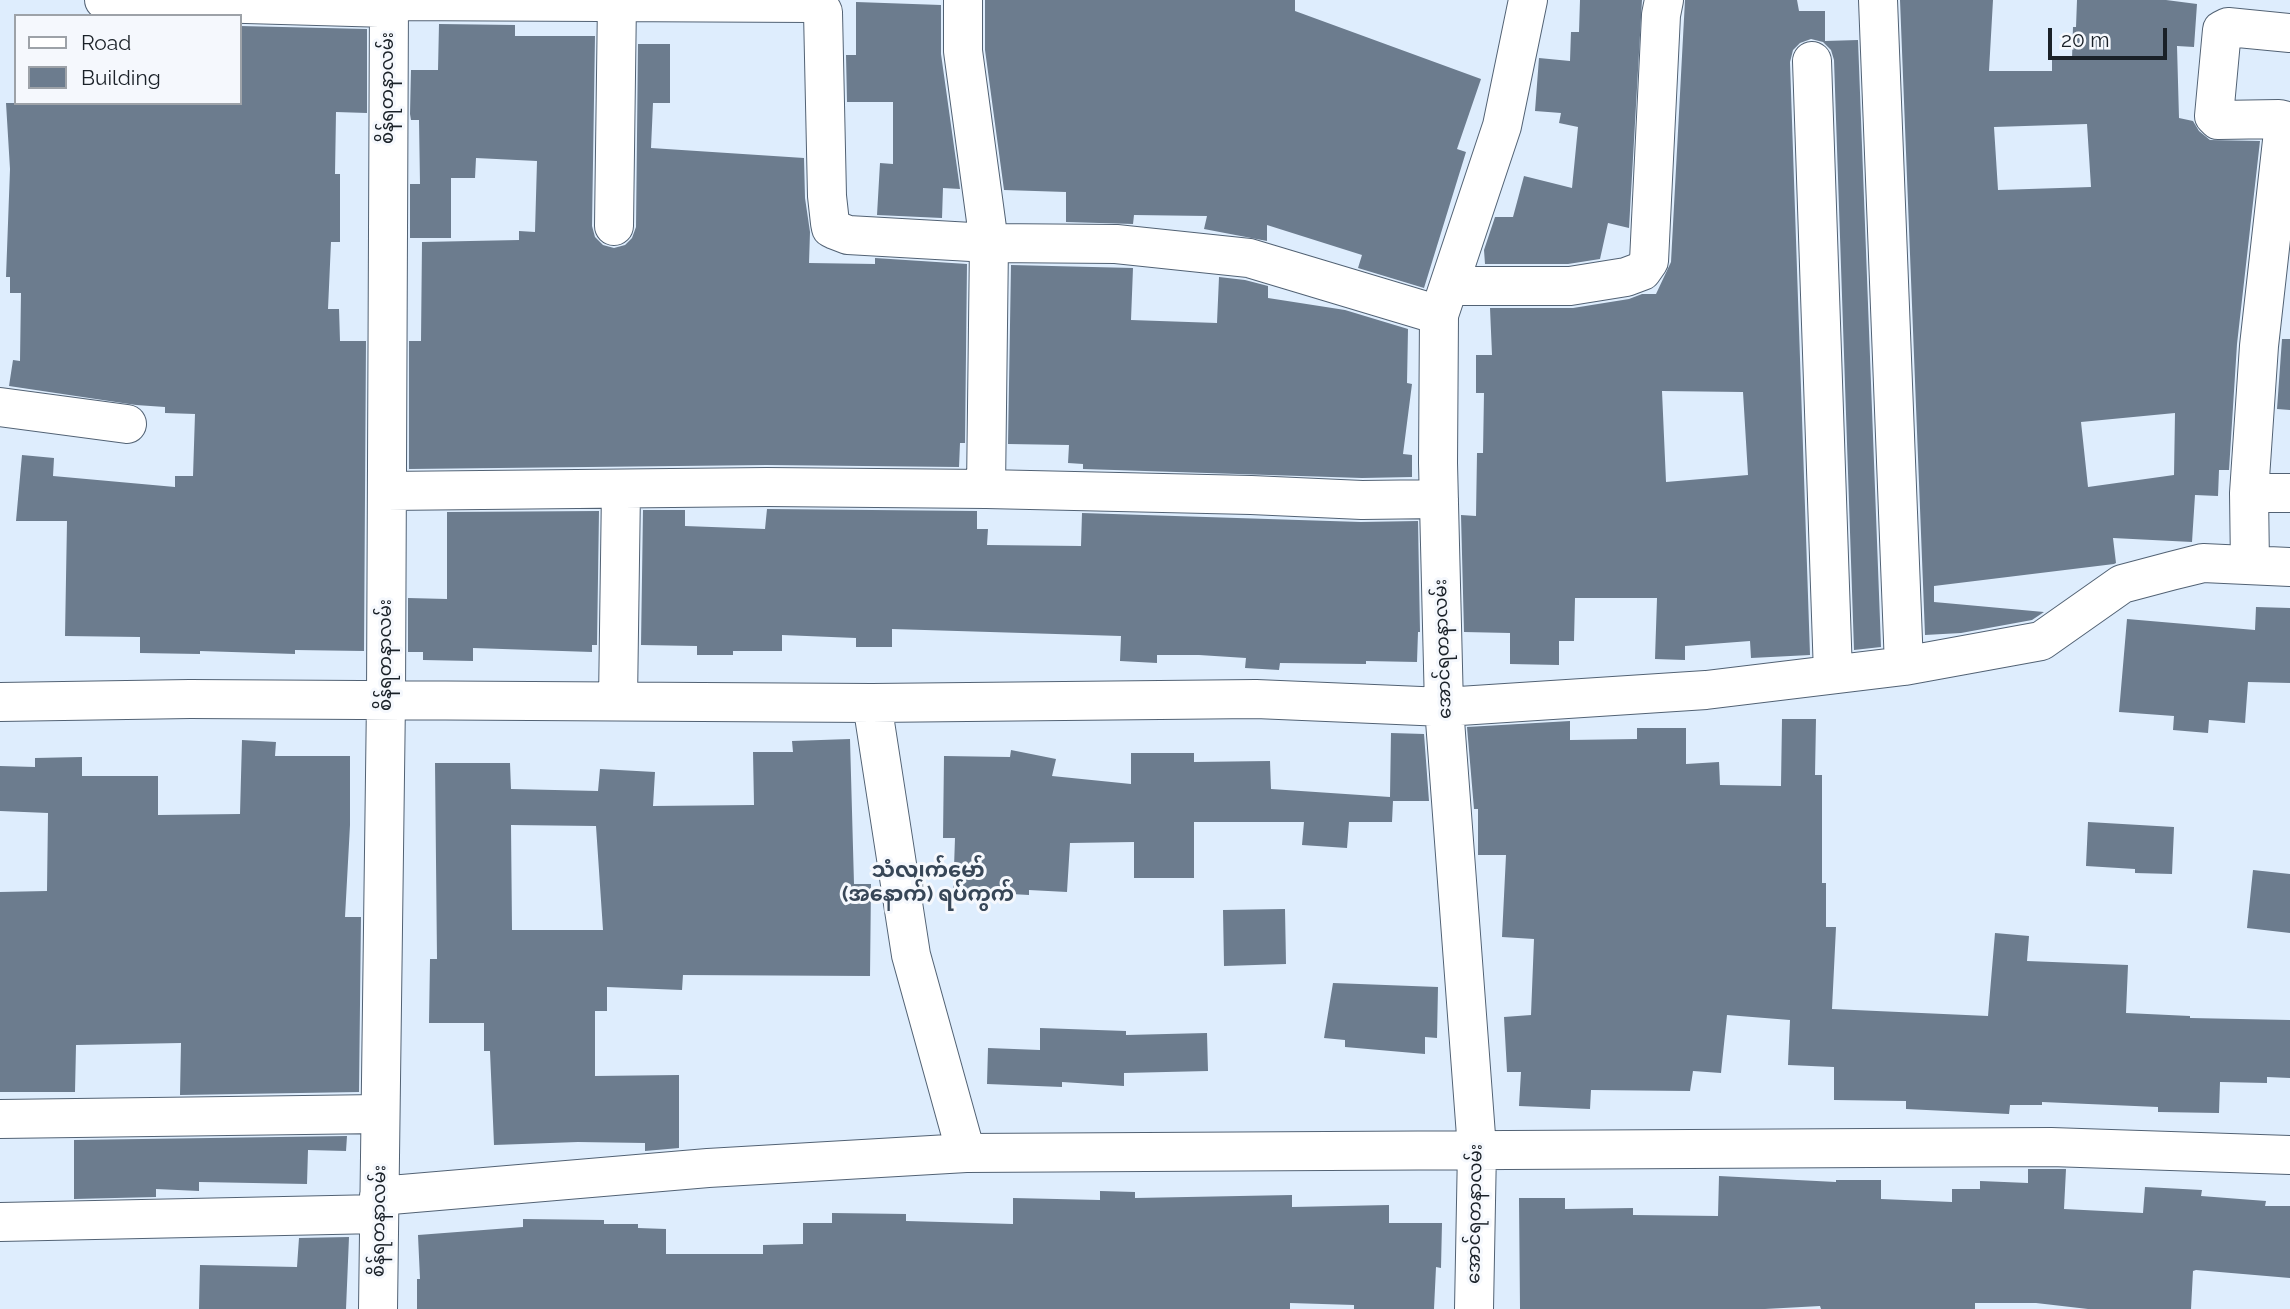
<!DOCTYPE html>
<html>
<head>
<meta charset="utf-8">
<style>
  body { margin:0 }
  #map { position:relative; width:2290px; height:1309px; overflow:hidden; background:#deedfd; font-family:Raleway,sans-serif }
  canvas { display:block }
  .legend { position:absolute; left:14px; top:14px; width:228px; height:91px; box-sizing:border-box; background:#f5f8fd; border:2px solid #9da2a8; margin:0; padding:9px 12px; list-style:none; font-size:21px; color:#1a2128 }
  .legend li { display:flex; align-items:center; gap:14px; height:35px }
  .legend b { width:35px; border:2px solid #9da2a8 }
  .scale { position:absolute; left:2048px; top:28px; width:119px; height:32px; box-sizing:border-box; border:4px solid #1a2128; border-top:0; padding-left:9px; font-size:21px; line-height:24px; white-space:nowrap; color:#1a2128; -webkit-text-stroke:5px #f5f8fd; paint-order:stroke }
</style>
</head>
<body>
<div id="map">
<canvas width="2290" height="1309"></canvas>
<ul class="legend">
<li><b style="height:9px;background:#fff"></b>Road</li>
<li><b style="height:19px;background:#6c7c8e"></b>Building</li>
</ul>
<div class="scale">20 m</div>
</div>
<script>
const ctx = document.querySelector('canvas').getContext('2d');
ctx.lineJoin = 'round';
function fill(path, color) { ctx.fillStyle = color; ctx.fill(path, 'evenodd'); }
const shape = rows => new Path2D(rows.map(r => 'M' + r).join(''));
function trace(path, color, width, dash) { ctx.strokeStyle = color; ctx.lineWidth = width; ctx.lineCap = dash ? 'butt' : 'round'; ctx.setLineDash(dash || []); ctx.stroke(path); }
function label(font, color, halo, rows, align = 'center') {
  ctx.font = font + ' Raleway,"Noto Sans Myanmar",sans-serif'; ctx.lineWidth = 6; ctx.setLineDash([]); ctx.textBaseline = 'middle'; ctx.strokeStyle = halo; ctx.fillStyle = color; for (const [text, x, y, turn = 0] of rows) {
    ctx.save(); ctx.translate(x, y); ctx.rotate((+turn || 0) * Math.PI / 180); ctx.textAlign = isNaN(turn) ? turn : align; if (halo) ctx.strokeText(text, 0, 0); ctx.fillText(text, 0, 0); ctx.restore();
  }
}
fill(shape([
  [985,0,1295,0,1295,11,1481,79,1457,149,1466,152,1424,288,1358,268,1362,255,1267,225,1267,241,1204,229,1207,216,1134,215,1133,224,1066,222,1066,192,1004,190,985,50],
  [1580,0,1642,0,1629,228,1608,223,1600,259,1568,264,1485,264,1484,250,1495,217,1513,217,1524,176,1572,188,1578,127,1559,123,1561,113,1535,111,1539,58,1570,61,1571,32,1579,32],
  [1685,0,1797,0,1799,11,1825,11,1825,41,1858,40,1881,647,1854,650,1834,60,1831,50,1823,42,1811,39,1800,43,1793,50,1790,62,1810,655,1751,658,1750,641,1685,646,1685,660,1655,659,1657,598,1575,598,1574,641,1559,641,1559,665,1510,664,1510,633,1464,632,1461,515,1476,516,1477,453,1483,453,1484,393,1476,393,1476,355,1492,355,1490,308,1573,308,1629,299,1642,294,1656,294,1671,262],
  [1662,391,1743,392,1748,475,1666,482],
  [1900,0,1993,0,1989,71,2052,71,2052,60,2072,59,2073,27,2076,27,2077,0,2166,0,2197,4,2194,47,2177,46,2179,118,2193,121,2199,131,2210,140,2260,141,2237,344,2229,470,2219,470,2218,496,2195,495,2192,542,2113,538,2116,563,2114,564,1934,586,1934,602,2044,612,2032,620,1961,633,1925,635],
  [2087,124,2091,187,1998,190,1994,127],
  [2175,413,2174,475,2088,487,2081,422],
  [856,2,941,5,941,54,960,189,943,188,942,218,877,215,880,163,893,164,893,102,847,102,846,55,856,55],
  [439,24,515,25,515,36,595,36,592,226,595,237,603,245,614,248,625,245,632,238,636,227,638,44,670,44,670,103,653,103,651,148,804,158,805,198,810,232,809,263,875,264,875,258,967,264,965,443,960,443,959,467,767,465,409,469,409,341,421,341,422,242,519,240,519,231,535,232,537,161,476,158,475,178,451,178,451,238,410,238,410,184,420,184,419,120,411,120,410,114,411,70,438,70],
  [240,26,367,29,367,113,336,112,335,174,340,174,340,242,331,242,328,309,339,309,340,341,366,341,364,651,295,650,295,654,200,651,200,654,140,653,140,637,65,636,67,521,16,521,22,455,54,458,53,476,175,487,175,476,193,476,195,414,165,413,165,407,136,405,9,386,13,360,20,361,21,293,10,293,10,277,6,277,10,169,6,103,240,103],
  [1011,265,1133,268,1131,320,1217,323,1219,277,1245,280,1268,286,1268,298,1345,310,1408,329,1407,383,1412,384,1403,454,1412,455,1412,477,1362,478,1083,469,1083,464,1068,463,1069,445,1008,444],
  [2282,339,2290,339,2290,410,2277,409],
  [767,509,977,511,977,529,988,529,987,545,1081,546,1082,513,1361,522,1418,521,1420,632,1418,632,1417,662,1366,661,1366,664,1280,663,1279,670,1245,668,1246,658,1199,655,1157,655,1157,663,1120,661,1121,636,892,629,892,647,856,647,856,638,782,635,782,651,733,651,733,655,697,655,697,646,641,645,643,510,685,510,685,526,765,529],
  [599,511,597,645,592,645,592,652,473,648,473,661,423,660,423,652,408,652,408,598,447,599,447,512],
  [2256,607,2290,608,2290,683,2248,682,2245,723,2209,720,2208,733,2173,730,2174,716,2119,712,2127,619,2255,630],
  [1782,719,1816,719,1815,775,1822,775,1822,883,1826,883,1826,927,1836,927,1832,1009,1988,1016,1995,933,2029,936,2027,961,2128,965,2126,1013,2190,1016,2190,1018,2290,1020,2290,1078,2267,1077,2267,1083,2220,1082,2219,1113,2158,1112,2158,1107,2042,1102,2042,1105,2010,1105,2009,1114,1906,1109,1906,1101,1834,1100,1834,1067,1788,1065,1790,1020,1727,1015,1721,1073,1693,1071,1690,1091,1591,1090,1590,1109,1519,1106,1521,1072,1507,1072,1504,1017,1531,1015,1534,939,1502,937,1506,855,1478,855,1478,809,1474,809,1467,727,1570,721,1570,740,1637,739,1637,728,1686,728,1686,764,1719,762,1720,785,1781,786],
  [1391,733,1424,734,1429,801,1393,801,1392,822,1349,822,1347,848,1302,845,1304,822,1194,822,1194,878,1134,878,1134,842,1070,843,1067,892,1029,890,1029,895,993,893,993,898,953,897,955,838,943,838,944,756,1010,757,1011,750,1056,759,1052,776,1131,784,1131,753,1194,753,1194,762,1270,761,1271,789,1390,797],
  [850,739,854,884,871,884,870,976,683,975,682,990,607,987,607,1011,595,1011,595,1076,679,1075,679,1148,645,1151,645,1143,578,1142,494,1145,490,1051,484,1051,484,1023,429,1023,430,959,437,959,435,763,510,763,511,789,598,791,600,769,655,772,653,806,754,805,753,752,793,752,792,741],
  [511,825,596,826,603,930,512,930],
  [242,740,276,742,275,756,350,756,350,825,345,917,361,917,359,1092,180,1095,181,1043,76,1045,75,1092,0,1092,0,892,47,891,48,813,0,811,0,766,35,767,35,758,82,757,82,776,158,776,158,815,240,814],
  [2088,822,2174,827,2172,874,2135,873,2135,869,2086,866],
  [2253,870,2290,874,2290,933,2247,928],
  [1285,909,1286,964,1224,966,1223,910],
  [1333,983,1438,987,1437,1038,1425,1037,1425,1054,1345,1047,1345,1040,1324,1038],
  [1040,1028,1126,1031,1126,1035,1207,1033,1208,1071,1124,1073,1124,1086,1062,1082,1062,1087,987,1084,988,1048,1040,1050],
  [347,1136,346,1151,308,1150,307,1184,199,1182,199,1191,156,1189,156,1197,74,1199,74,1140],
  [2028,1169,2066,1169,2064,1209,2143,1213,2145,1187,2202,1190,2201,1196,2266,1201,2265,1206,2290,1206,2290,1278,2196,1270,2193,1271,2191,1309,2088,1309,2036,1303,1975,1303,1975,1309,1821,1309,1820,1306,1765,1309,1520,1309,1519,1198,1565,1198,1565,1209,1633,1208,1633,1215,1718,1216,1719,1176,1836,1182,1836,1180,1881,1180,1881,1199,1952,1202,1952,1189,1980,1189,1980,1181,2028,1183],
  [1100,1191,1135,1192,1135,1198,1292,1195,1292,1207,1389,1205,1389,1223,1442,1223,1441,1268,1436,1267,1434,1309,1354,1309,1354,1305,1290,1303,1290,1309,417,1309,417,1279,420,1279,418,1235,523,1227,523,1219,604,1220,604,1224,638,1224,638,1228,666,1229,666,1254,763,1254,763,1245,803,1244,803,1223,832,1223,832,1213,906,1214,906,1221,1013,1224,1013,1198,1100,1200],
  [349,1237,346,1309,199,1309,200,1265,297,1267,299,1238]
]), '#6c7c8e');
const minor = shape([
  [104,0,388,8],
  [963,0,963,51,989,243,986,489],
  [1878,0,1904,666],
  [389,1,812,3,820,7,823,12,827,196,830,223,831,228,835,230,848,235,989,243,1116,244,1249,258,1439,315],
  [1812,61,1833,674],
  [614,226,617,0],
  [1450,286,1570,286,1626,277,1642,271,1649,261,1661,15,1664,0],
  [0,407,127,424],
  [387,491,767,487,986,489,1251,495,1362,500,1439,499],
  [2249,493,2290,493],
  [2250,565,2249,493,2259,346,2284,123,2283,120,2279,119,2218,120,2214,116,2222,30,2228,27,2290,33],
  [618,701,621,489],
  [0,702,190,699,872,703,1256,699,1444,707,1706,690,1904,666,2041,641,2122,584,2171,571,2203,563,2290,567],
  [872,703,911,955,966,1153],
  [0,1119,380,1114],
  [379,1196,708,1168,966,1153,2051,1147,2290,1155],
  [0,1222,379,1214],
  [378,1309,386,699,389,0],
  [1474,1309,1477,1149,1444,707,1438,463,1439,315,1502,126,1528,0]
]);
trace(minor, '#526274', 40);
trace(minor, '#fff', 38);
label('18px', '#1a2128', '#f5f8fd', [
  ["စိန်ရတနာလမ်း",388,88,-90],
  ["အောင်ရတနာလမ်း",1443,649,-92],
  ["စိန်ရတနာလမ်း",386,655,-90],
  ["အောင်ရတနာလမ်း",1475,1214,-89],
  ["စိန်ရတနာလမ်း",379,1221,-89]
]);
label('bold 21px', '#374657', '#f5f8fd', [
  ["သံလျက်မော်",928,871],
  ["(အနောက်) ရပ်ကွက်",928,895]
]);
</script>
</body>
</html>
